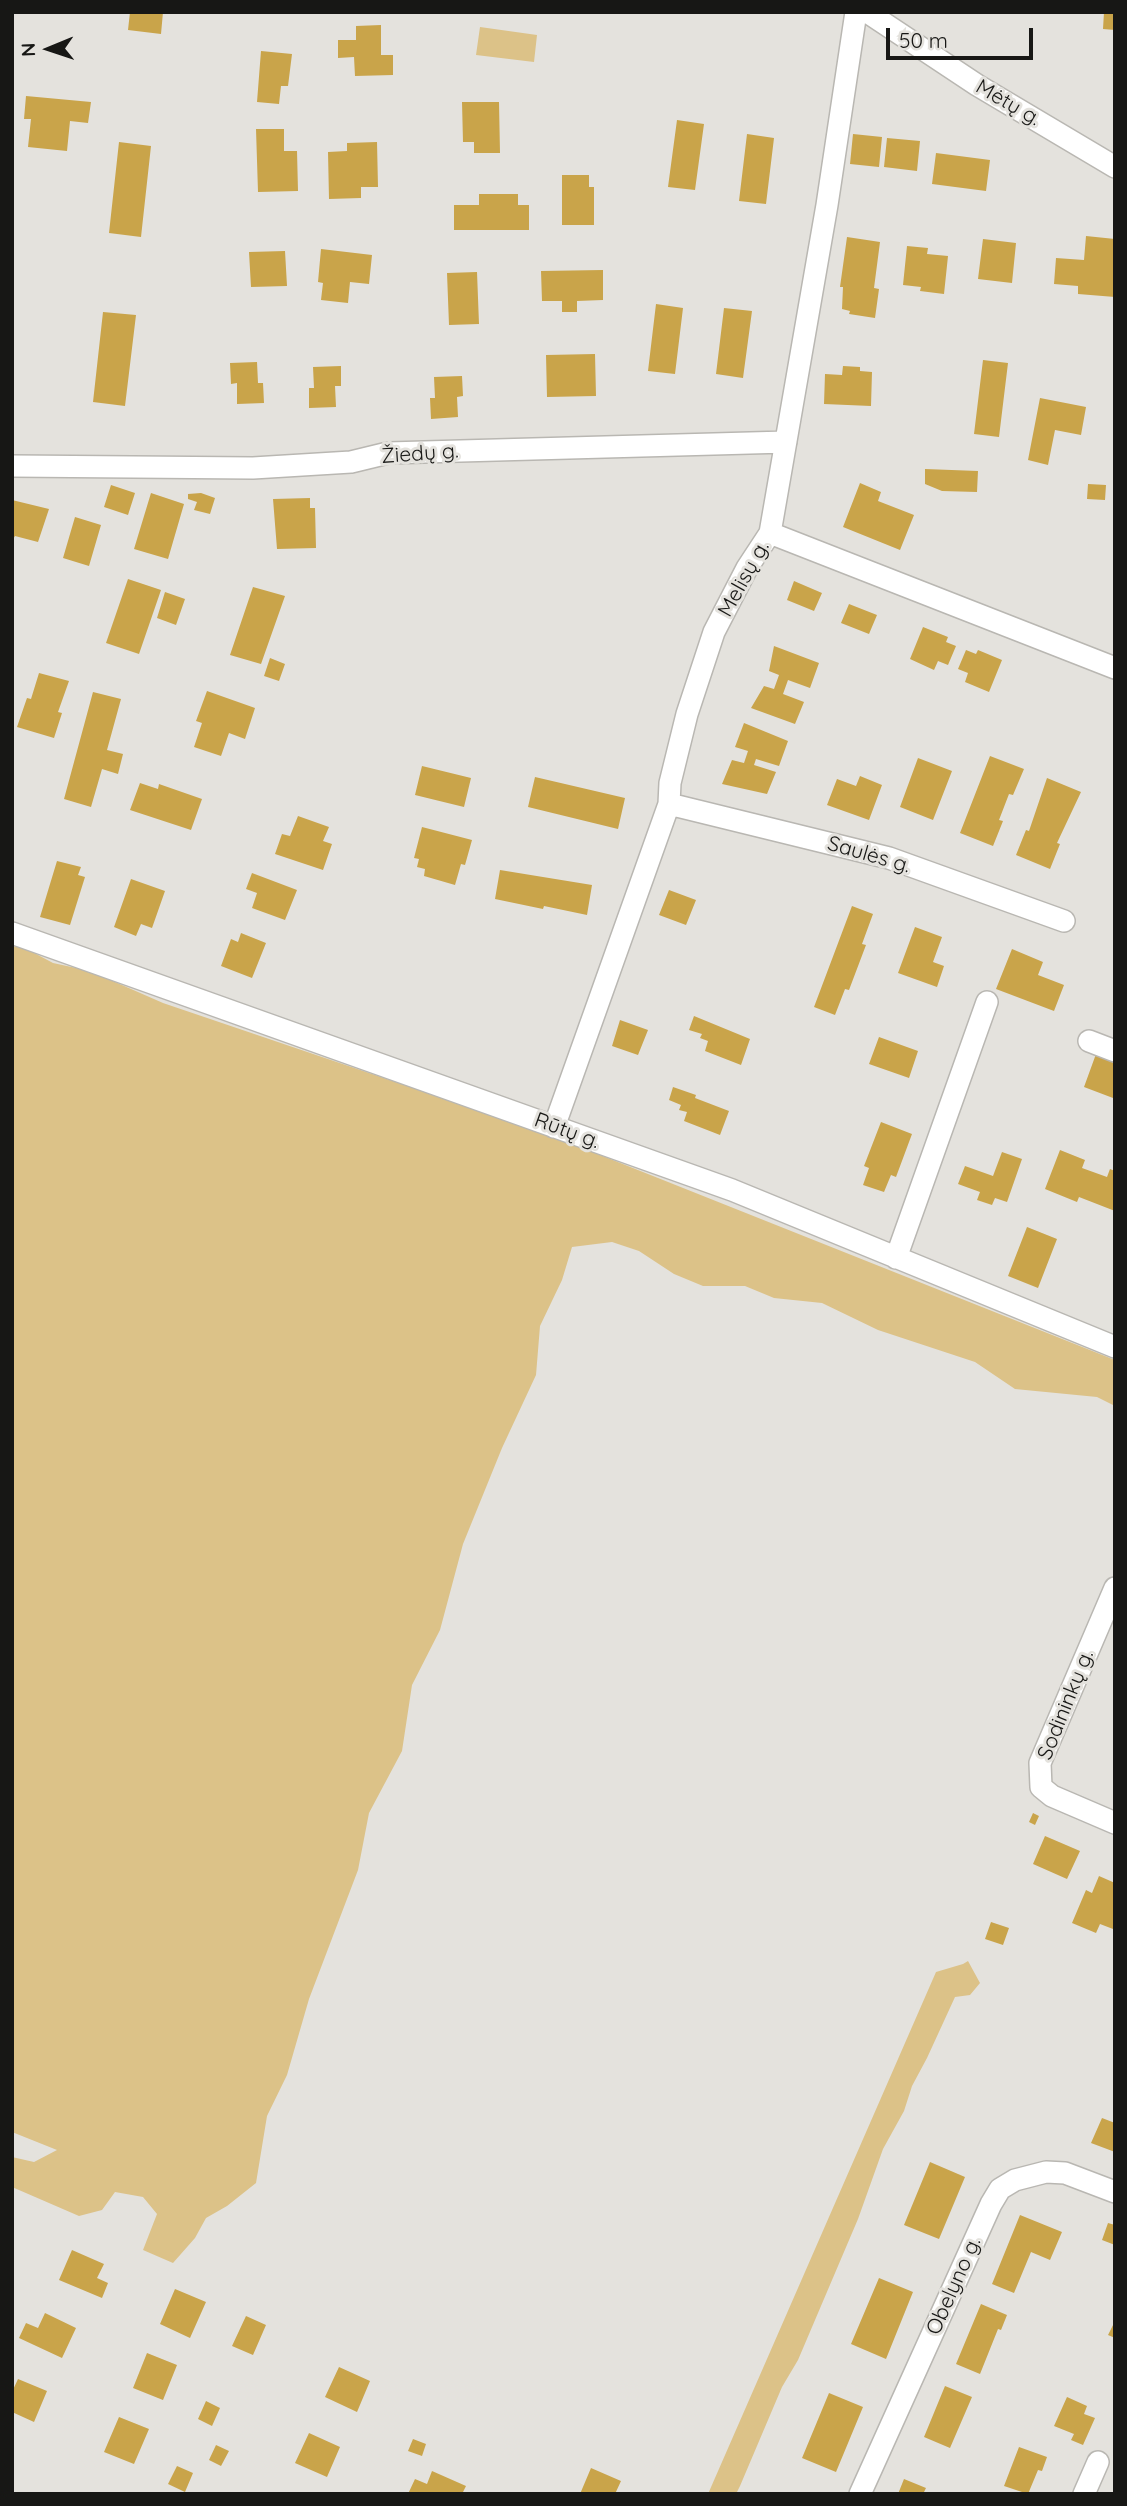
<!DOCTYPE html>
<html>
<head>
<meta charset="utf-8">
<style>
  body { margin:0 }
  #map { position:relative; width:1127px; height:2506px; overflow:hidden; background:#e4e2dd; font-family:Quicksand,sans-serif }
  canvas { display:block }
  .frame { position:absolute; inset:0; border:14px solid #171715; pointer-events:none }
  .north { position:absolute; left:14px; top:14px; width:70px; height:70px; -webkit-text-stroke:5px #e4e2dd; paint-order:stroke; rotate:268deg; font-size:19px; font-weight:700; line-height:28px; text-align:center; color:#171715 }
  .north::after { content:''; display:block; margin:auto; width:24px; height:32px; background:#171715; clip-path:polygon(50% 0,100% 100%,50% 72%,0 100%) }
  .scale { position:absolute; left:886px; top:28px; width:147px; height:32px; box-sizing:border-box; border:4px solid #171715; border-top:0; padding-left:9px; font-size:21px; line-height:24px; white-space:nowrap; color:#171715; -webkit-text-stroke:5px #e4e2dd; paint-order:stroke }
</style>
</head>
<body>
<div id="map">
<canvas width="1127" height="2506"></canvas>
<div class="frame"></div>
<div class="north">N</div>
<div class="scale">50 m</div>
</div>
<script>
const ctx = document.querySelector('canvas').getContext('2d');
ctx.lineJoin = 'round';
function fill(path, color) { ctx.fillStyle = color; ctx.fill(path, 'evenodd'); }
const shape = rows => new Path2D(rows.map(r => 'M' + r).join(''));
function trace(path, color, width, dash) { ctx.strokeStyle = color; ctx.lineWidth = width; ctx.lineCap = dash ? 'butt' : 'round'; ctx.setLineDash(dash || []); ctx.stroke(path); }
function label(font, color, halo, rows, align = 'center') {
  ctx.font = font + ' Quicksand,sans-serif'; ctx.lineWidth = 6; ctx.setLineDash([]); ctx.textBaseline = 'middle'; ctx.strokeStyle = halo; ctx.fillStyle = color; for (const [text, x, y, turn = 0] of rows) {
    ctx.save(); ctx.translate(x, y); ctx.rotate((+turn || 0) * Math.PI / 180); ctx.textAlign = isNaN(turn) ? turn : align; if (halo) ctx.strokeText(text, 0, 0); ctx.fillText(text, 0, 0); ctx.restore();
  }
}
fill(shape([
  [480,27,537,35,534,62,476,55],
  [12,946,25,948,53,963,90,971,163,1003,540,1131,1115,1360,1115,1406,1097,1397,1015,1389,975,1362,878,1330,822,1303,774,1298,745,1286,703,1286,674,1274,639,1251,612,1242,572,1247,562,1280,540,1326,536,1375,502,1448,463,1544,440,1630,412,1685,402,1751,369,1813,358,1870,309,1999,287,2075,267,2116,256,2183,227,2206,206,2218,195,2238,173,2263,143,2250,157,2214,143,2197,115,2192,102,2210,79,2216,12,2187,12,2157,34,2162,57,2150,12,2132],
  [968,1961,980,1983,970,1995,955,1997,927,2058,912,2086,904,2111,883,2149,858,2219,798,2360,782,2387,740,2486,736,2494,708,2494,936,1972,963,1964]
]), '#dcc288');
fill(shape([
  [130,12,163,12,161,34,128,30],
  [1104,12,1115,12,1115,30,1103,29],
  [381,25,381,55,393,55,393,75,355,76,354,57,338,58,338,40,356,40,356,26],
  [261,51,292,54,288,86,281,86,279,104,257,102],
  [26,96,91,102,88,123,70,121,67,151,28,147,31,119,24,119],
  [462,102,499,102,500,153,474,153,474,142,463,142],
  [677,120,704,124,695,190,668,187],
  [256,129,284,129,284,151,297,151,298,191,258,192],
  [747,134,774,138,766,204,739,201],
  [853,134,882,137,879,167,850,164],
  [887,138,920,141,917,171,884,167],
  [119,142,151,146,141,237,109,233],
  [377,142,378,187,361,187,361,198,329,199,328,152,347,151,347,143],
  [936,153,990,160,986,191,932,184],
  [562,175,589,175,589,187,594,187,594,225,562,225],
  [479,194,518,194,518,205,529,205,529,230,454,230,454,205,479,205],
  [1086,236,1115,239,1115,297,1078,294,1078,286,1054,284,1056,258,1084,260],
  [847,237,880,242,874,288,879,289,875,318,849,314,850,311,842,309,843,287,840,287],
  [983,239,1016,243,1012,283,978,279],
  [907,246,928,248,927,254,948,256,944,294,920,291,921,287,903,285],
  [321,249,372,255,369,284,350,282,348,303,321,300,323,283,318,282],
  [285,251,287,286,251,287,249,252],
  [603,270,603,300,577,301,577,312,562,312,562,301,542,301,541,271],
  [477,272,479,324,449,325,447,273],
  [656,304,683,308,675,374,648,371],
  [724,308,752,311,743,378,716,374],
  [103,312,136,315,125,406,93,402],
  [595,354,596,396,547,397,546,355],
  [983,360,1008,363,999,437,974,434],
  [257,362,258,383,263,383,264,403,237,404,237,383,231,384,230,363],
  [341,366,341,386,335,386,336,407,309,408,309,388,314,388,313,367],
  [843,366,860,367,860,371,872,372,871,406,824,404,825,374,842,375],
  [462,376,463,396,457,397,458,417,431,419,430,398,435,398,434,377],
  [1040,398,1086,407,1081,435,1055,430,1048,465,1028,460],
  [925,469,978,471,977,492,942,491,925,484],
  [860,483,881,492,878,501,914,515,900,550,843,527],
  [1088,484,1106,485,1105,500,1087,499],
  [111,485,135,493,128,515,104,507],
  [151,493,184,504,168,559,134,549],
  [201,493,215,498,210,514,194,510,197,502,188,499,188,494],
  [310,498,310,508,315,508,316,548,277,549,273,499],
  [12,500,49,509,38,542,15,536,12,541],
  [75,517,101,525,89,566,63,558],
  [128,579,161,590,139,654,106,643],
  [794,581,822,593,814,611,787,600],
  [253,587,285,596,261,664,230,655],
  [165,592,185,599,176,625,157,618],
  [849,604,877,615,869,634,841,623],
  [923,627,948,637,946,642,956,646,948,665,938,661,934,670,910,659],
  [774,646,819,663,810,688,788,680,783,694,804,702,795,724,751,708,764,686,774,689,779,675,769,671],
  [966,650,976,654,978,650,1002,660,989,692,965,682,968,673,958,669],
  [270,658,285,664,279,681,264,676],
  [39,673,69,681,58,712,62,713,54,738,17,727,27,698,31,699],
  [207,691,255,708,245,739,229,733,221,756,194,747,202,723,196,721],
  [93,692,121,699,107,750,123,754,118,774,102,769,91,807,64,799],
  [744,723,788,741,779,766,756,759,754,765,776,772,767,794,722,784,732,760,744,763,748,751,735,747],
  [990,756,1024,769,1013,795,1009,794,999,820,1003,821,993,846,960,833],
  [918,758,952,771,933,820,900,807],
  [422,766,471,778,464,807,415,795],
  [860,776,882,785,869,820,827,805,837,779,856,786],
  [535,777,625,798,618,829,528,807],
  [1047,778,1081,792,1057,843,1060,844,1050,869,1016,855,1026,830,1029,831],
  [140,783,158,789,159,784,202,799,191,830,130,810],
  [298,816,329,827,323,841,332,844,323,870,275,854,282,834,290,836],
  [422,827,472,840,465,865,461,864,455,885,424,876,425,869,417,867,419,859,414,858],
  [57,861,81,867,78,875,85,877,70,925,40,917],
  [500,870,592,885,587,915,544,906,543,909,495,899],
  [252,873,297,890,285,920,252,908,257,893,246,889],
  [131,879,165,891,152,928,141,924,136,936,114,927],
  [669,890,696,900,686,925,659,915],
  [852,906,873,914,862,944,866,945,849,990,845,989,835,1015,814,1007],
  [915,927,942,937,933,962,944,966,937,987,898,973],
  [241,933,266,943,252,978,221,966,231,939,238,942],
  [1012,949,1043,962,1038,975,1064,985,1054,1011,996,989],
  [694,1016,750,1039,741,1065,705,1051,708,1041,700,1038,702,1034,689,1030],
  [620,1020,648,1030,638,1055,612,1046],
  [879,1037,918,1051,909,1078,869,1064],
  [1096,1054,1115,1061,1113,1098,1084,1087],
  [673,1087,696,1095,695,1098,729,1111,720,1135,684,1121,687,1112,679,1110,681,1105,669,1100],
  [881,1122,912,1134,896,1177,891,1175,884,1192,863,1185,869,1168,864,1166],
  [1060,1150,1085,1160,1082,1168,1107,1177,1110,1169,1115,1171,1115,1211,1079,1197,1077,1202,1045,1189],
  [1002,1152,1022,1159,1007,1202,995,1198,992,1205,977,1200,980,1192,958,1184,965,1166,993,1176],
  [1027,1227,1057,1239,1038,1288,1008,1276],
  [1033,1813,1039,1816,1035,1825,1029,1822],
  [1045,1836,1080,1851,1067,1879,1033,1864],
  [1099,1876,1115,1883,1115,1925,1113,1929,1100,1924,1096,1933,1072,1923,1086,1890,1092,1893],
  [991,1922,1009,1928,1003,1945,985,1939],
  [1102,2118,1115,2123,1115,2152,1091,2143],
  [930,2162,965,2177,939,2239,904,2225],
  [1020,2215,1062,2232,1050,2260,1031,2252,1014,2293,992,2284],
  [1108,2223,1115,2225,1115,2245,1102,2240],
  [72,2250,104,2264,97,2278,108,2283,102,2298,59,2280],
  [879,2278,913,2292,886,2359,851,2344],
  [175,2289,206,2302,190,2338,160,2324],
  [981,2304,1007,2315,1001,2330,998,2329,980,2374,956,2364],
  [45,2313,76,2328,62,2358,19,2338,26,2323,38,2328],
  [246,2316,266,2325,253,2355,232,2346],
  [1115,2321,1115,2338,1108,2335],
  [147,2353,177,2365,163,2400,133,2388],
  [339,2367,370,2381,357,2412,325,2397],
  [18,2379,47,2391,34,2422,12,2412,12,2392],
  [945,2386,972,2397,950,2448,924,2437],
  [829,2393,863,2407,836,2472,802,2458],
  [1067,2397,1087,2406,1084,2414,1095,2418,1083,2445,1071,2440,1074,2434,1054,2426],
  [206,2401,220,2408,212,2426,198,2419],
  [119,2417,149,2429,134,2464,104,2452],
  [309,2433,340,2447,327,2477,295,2463],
  [413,2439,426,2444,422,2456,408,2451],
  [216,2445,229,2451,221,2466,209,2460],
  [1019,2447,1047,2457,1042,2471,1038,2470,1028,2494,1004,2486],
  [177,2466,193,2473,185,2492,168,2484],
  [591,2468,621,2481,615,2494,580,2494],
  [432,2471,466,2486,462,2494,408,2494,415,2479,427,2484],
  [904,2479,926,2488,923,2494,898,2494]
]), '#c9a44a');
const minor = shape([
  [867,12,977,85,1115,167],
  [12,466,253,468,351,462,388,453,786,442],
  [770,533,1115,668],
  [669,804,889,858,1064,921],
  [12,933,732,1190,1115,1347],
  [1089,1041,1115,1051],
  [554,1127,669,804,670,783,687,714,714,632,747,568,770,533,827,205,856,12],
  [896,1258,987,1002],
  [1115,1588,1040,1763,1041,1787,1052,1796,1115,1823],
  [860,2494,991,2204,1000,2189,1015,2180,1046,2172,1065,2173,1115,2192],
  [1084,2494,1098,2462]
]);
trace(minor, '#b9b7b2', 24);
trace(minor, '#fff', 21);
label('21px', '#171715', '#e4e2dd', [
  ["Mėtų g.",1008,103,30],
  ["Žiedų g.",420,454,-4],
  ["Melisų g.",744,579,-61],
  ["Saulės g.",869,855,16],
  ["Rūtų g.",567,1131,20],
  ["Sodininkų g.",1066,1705,-68],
  ["Obelyno g.",954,2286,-66]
]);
</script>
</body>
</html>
